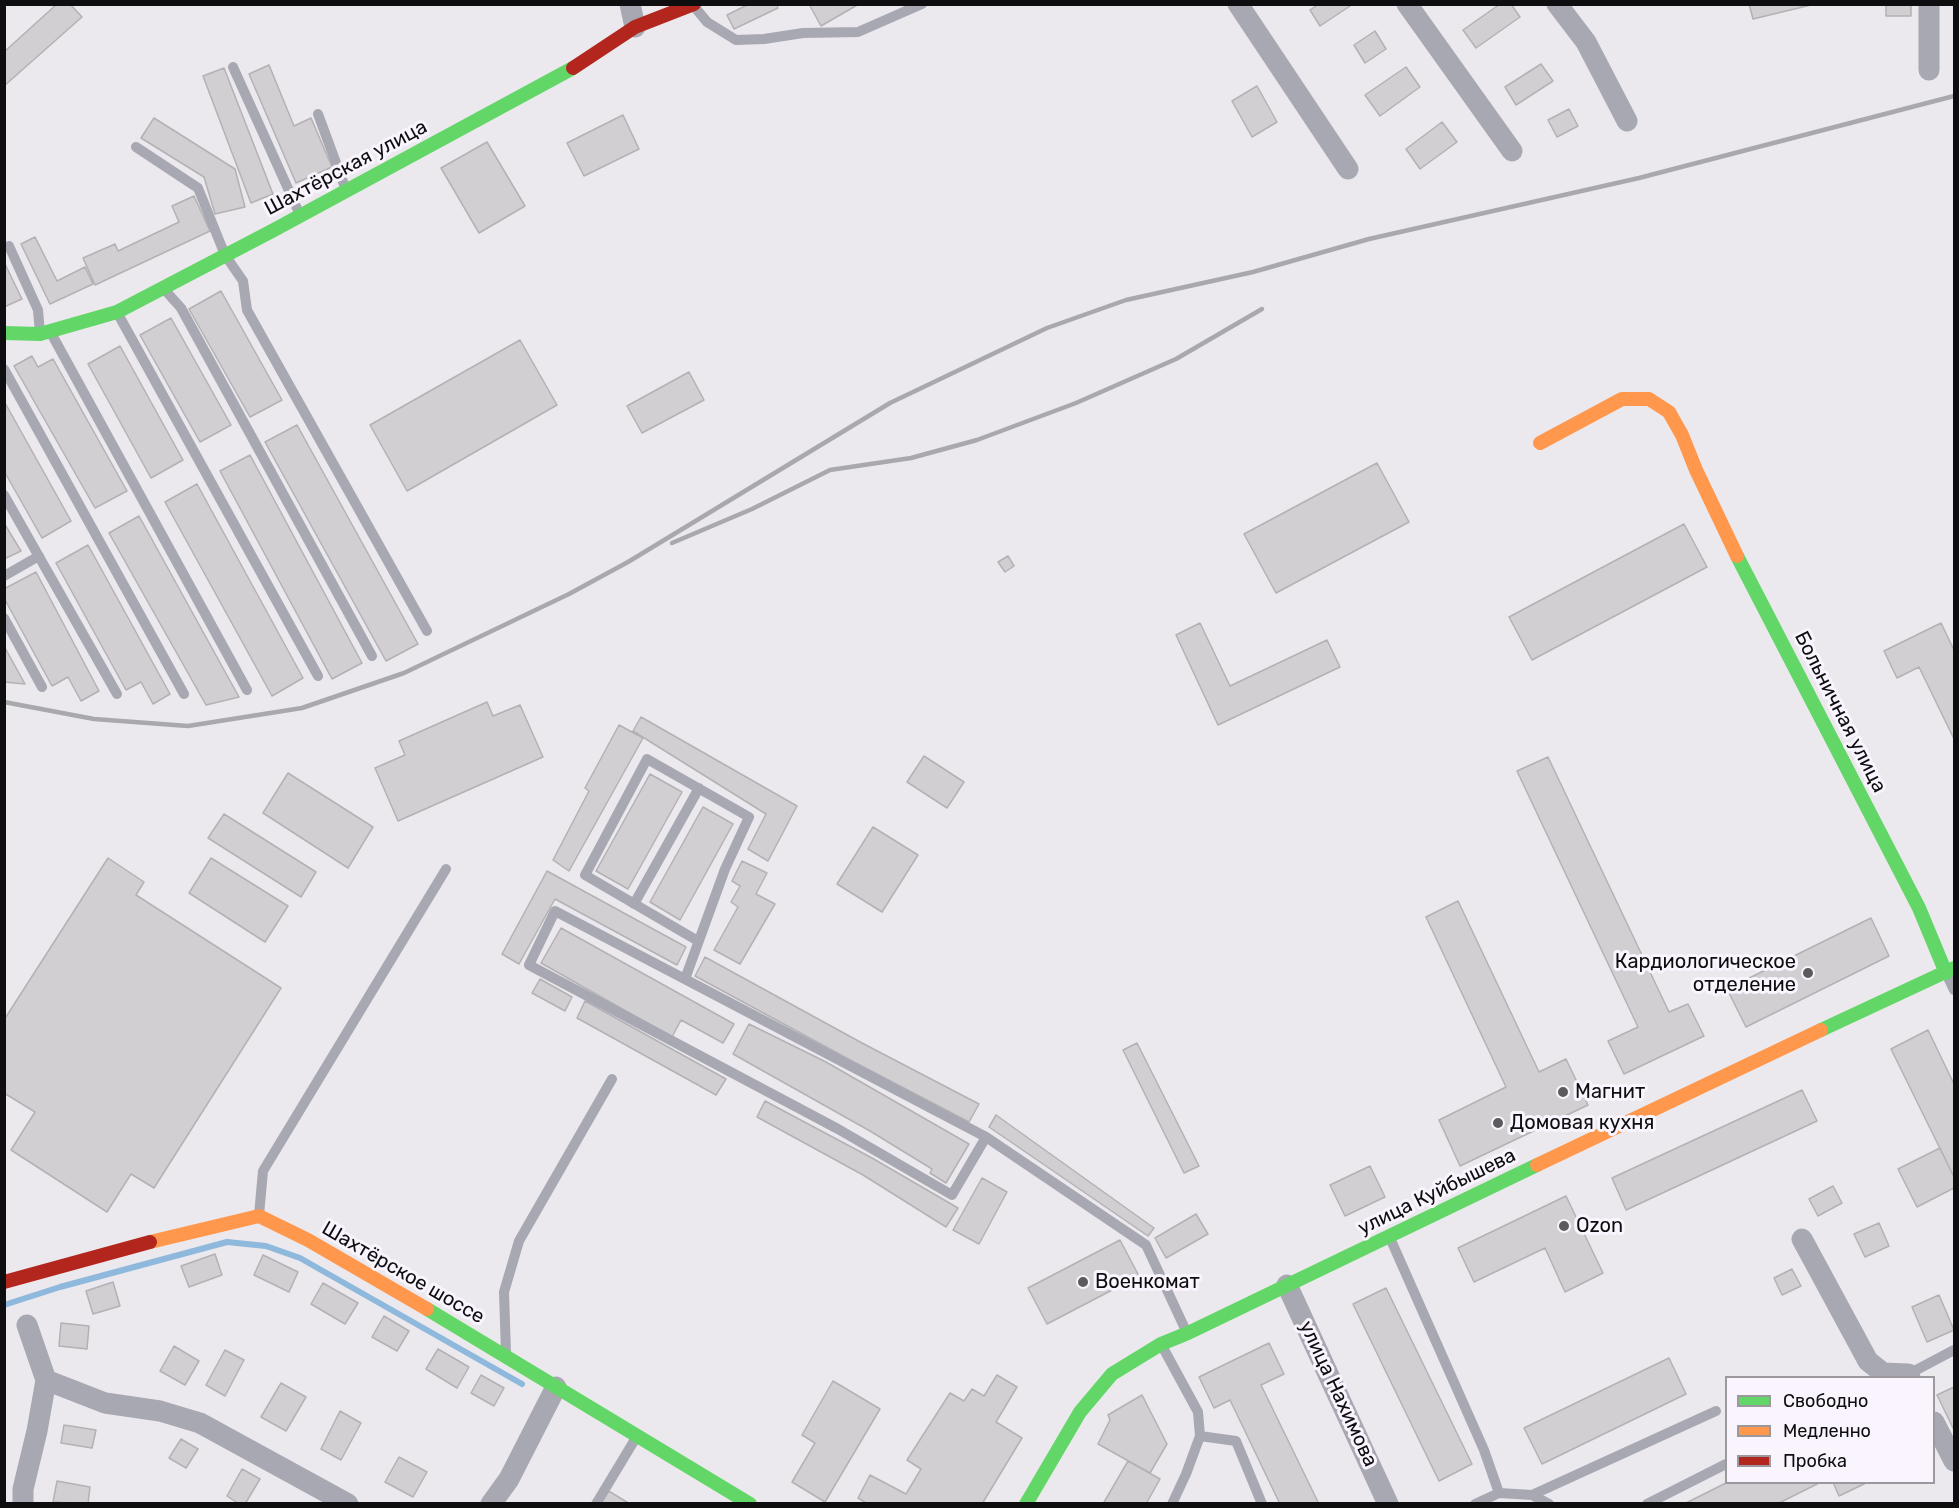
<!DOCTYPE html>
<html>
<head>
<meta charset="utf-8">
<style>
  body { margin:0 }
  #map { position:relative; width:1959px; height:1508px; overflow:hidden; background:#ebe9ed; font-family:Rubik,sans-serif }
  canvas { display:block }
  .frame { position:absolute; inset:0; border:6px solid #0e0d0f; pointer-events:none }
  .legend { position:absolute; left:1725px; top:1376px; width:210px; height:108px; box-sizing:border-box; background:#f9f4fd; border:2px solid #9b989e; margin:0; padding:8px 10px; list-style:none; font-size:18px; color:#0e0d0f }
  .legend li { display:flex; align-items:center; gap:12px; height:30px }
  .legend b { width:30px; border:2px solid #9b989e }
</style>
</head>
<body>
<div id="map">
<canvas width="1959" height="1508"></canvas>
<div class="frame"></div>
<ul class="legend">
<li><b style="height:8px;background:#63d668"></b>Свободно</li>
<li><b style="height:8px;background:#ff974d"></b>Медленно</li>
<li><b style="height:8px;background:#b3261e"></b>Пробка</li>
</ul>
</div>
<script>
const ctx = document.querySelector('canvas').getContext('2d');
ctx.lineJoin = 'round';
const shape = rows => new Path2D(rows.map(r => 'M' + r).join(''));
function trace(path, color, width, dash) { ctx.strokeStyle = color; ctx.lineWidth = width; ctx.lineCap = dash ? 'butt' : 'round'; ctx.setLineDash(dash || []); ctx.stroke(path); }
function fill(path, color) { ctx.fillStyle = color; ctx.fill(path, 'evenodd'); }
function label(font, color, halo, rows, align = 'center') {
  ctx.font = font + ' Rubik,sans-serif'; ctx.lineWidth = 6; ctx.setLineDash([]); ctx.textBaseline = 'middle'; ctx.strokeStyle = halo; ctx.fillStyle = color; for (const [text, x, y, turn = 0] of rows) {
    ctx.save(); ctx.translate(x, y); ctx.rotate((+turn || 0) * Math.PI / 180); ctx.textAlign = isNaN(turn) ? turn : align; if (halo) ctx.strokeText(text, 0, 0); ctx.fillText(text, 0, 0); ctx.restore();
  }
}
trace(shape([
  [4,1305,60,1287,227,1242,266,1246,300,1258,522,1384]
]), '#8eb8dc', 6);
const building = shape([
  [57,4,70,4,82,17,4,86,4,52,57,4],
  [749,4,776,4,778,8,734,29,727,15,749,4],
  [809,4,859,4,821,26,809,4],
  [1319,4,1353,4,1320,26,1310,10,1319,4],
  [1500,4,1511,4,1520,17,1476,48,1463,30,1500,4],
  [1749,4,1811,4,1811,5,1753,19,1749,4],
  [1886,4,1911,4,1911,16,1886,16,1886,4],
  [1375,31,1386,49,1365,63,1354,45,1375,31],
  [1541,64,1553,81,1516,105,1505,87,1541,64],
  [269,65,294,126,311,118,332,167,296,183,249,74,269,65],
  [1406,67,1420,87,1380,116,1365,95,1406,67],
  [224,68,273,194,251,203,203,76,224,68],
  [1257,86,1277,122,1252,137,1232,101,1257,86],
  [1569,109,1578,126,1557,137,1548,120,1569,109],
  [623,115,639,149,584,176,567,143,623,115],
  [154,118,235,169,245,207,215,214,204,177,141,138,154,118],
  [1442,122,1457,142,1420,169,1406,149,1442,122],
  [487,142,525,206,479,233,441,168,487,142],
  [194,196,210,231,95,285,83,258,115,244,118,251,179,222,172,206,194,196],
  [35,237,57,281,85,267,93,284,50,304,21,244,35,237],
  [4,262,22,299,4,307,4,262],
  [221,291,282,400,250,417,189,309,221,291],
  [171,318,231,425,200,442,140,335,171,318],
  [520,340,557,405,407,491,370,425,520,340],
  [120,346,183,460,151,478,88,364,120,346],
  [32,356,38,367,53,359,127,491,95,508,14,366,32,356],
  [689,372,704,400,642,433,627,406,689,372],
  [4,401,71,521,42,538,4,471,4,401],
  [297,425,418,644,386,661,265,442,297,425],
  [250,455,362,663,332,679,220,471,250,455],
  [1377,463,1409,522,1276,593,1244,534,1377,463],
  [197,484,303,678,272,696,165,502,197,484],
  [139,516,239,697,206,705,109,533,139,516],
  [4,523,21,551,4,559,4,523],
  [1684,524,1707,567,1532,660,1509,617,1684,524],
  [88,545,170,694,153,704,141,682,126,690,56,563,88,545],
  [1008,556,1014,566,1005,572,998,562,1008,556],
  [36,572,99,691,81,701,68,677,52,686,4,598,4,589,36,572],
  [1200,623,1230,686,1327,640,1340,667,1218,725,1176,635,1200,623],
  [1941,623,1954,650,1954,739,1919,667,1897,678,1884,651,1941,623],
  [4,646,25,684,4,682,4,646],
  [487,702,493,716,520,705,543,757,398,821,375,768,405,755,399,741,487,702],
  [641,717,797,806,768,861,748,849,766,814,633,731,641,717],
  [619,725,643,738,569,871,553,860,589,791,585,788,619,725],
  [924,756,964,782,947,808,907,782,924,756],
  [1548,757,1669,1012,1688,1004,1704,1036,1624,1074,1608,1041,1638,1027,1517,771,1548,757],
  [288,773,373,827,348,868,263,813,288,773],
  [650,774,682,792,628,889,596,871,650,774],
  [703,807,733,824,680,920,650,902,703,807],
  [224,814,316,872,301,897,208,838,224,814],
  [873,827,918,855,882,912,837,884,873,827],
  [108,858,144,882,136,895,281,988,154,1188,131,1174,107,1212,11,1150,35,1112,4,1093,4,1020,108,858],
  [211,858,288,906,265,942,189,893,211,858],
  [742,861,767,873,756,894,775,904,740,964,714,950,738,907,731,902,740,886,732,881,742,861],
  [547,871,686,947,677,965,555,899,519,964,502,954,547,871],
  [1458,901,1539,1072,1566,1059,1588,1105,1460,1166,1439,1120,1506,1087,1426,917,1458,901],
  [1871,918,1889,956,1746,1027,1727,989,1871,918],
  [561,928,734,1024,723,1043,681,1020,672,1037,541,963,561,928],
  [705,957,862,1043,979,1104,969,1122,854,1062,695,976,705,957],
  [540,979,572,997,565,1011,532,993,540,979],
  [585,1001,726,1079,716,1095,577,1018,585,1001],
  [749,1024,826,1062,969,1144,946,1183,930,1173,932,1169,870,1131,733,1054,749,1024],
  [1928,1030,1954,1084,1954,1177,1891,1049,1928,1030],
  [1137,1043,1199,1166,1184,1173,1123,1050,1137,1043],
  [1802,1090,1817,1121,1626,1210,1612,1178,1802,1090],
  [765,1101,872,1158,958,1208,946,1227,863,1175,757,1117,765,1101],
  [996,1115,1154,1228,1148,1236,989,1127,996,1115],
  [1940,1148,1954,1177,1954,1188,1917,1207,1898,1169,1940,1148],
  [1370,1166,1385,1197,1345,1216,1330,1185,1370,1166],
  [982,1178,1007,1192,979,1244,953,1230,982,1178],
  [1833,1186,1842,1203,1818,1216,1809,1199,1833,1186],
  [1566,1196,1603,1273,1565,1292,1545,1248,1474,1282,1458,1248,1566,1196],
  [1196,1214,1208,1234,1166,1258,1155,1238,1196,1214],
  [1879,1223,1889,1246,1865,1257,1854,1234,1879,1223],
  [1120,1240,1139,1276,1047,1324,1028,1288,1120,1240],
  [215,1254,222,1275,189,1287,181,1266,215,1254],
  [263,1255,298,1272,289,1292,254,1275,263,1255],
  [1792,1269,1801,1286,1782,1295,1774,1278,1792,1269],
  [113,1282,120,1306,93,1314,86,1291,113,1282],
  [323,1283,358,1303,345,1324,311,1304,323,1283],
  [1386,1288,1472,1464,1439,1481,1353,1304,1386,1288],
  [1939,1295,1954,1330,1927,1342,1912,1307,1939,1295],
  [384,1316,409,1331,397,1351,372,1337,384,1316],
  [61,1323,89,1326,87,1349,59,1346,61,1323],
  [1269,1343,1284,1374,1261,1385,1319,1504,1280,1504,1230,1400,1214,1408,1199,1377,1269,1343],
  [174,1346,199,1361,185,1385,160,1371,174,1346],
  [438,1349,469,1367,457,1388,426,1369,438,1349],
  [225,1350,244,1360,225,1396,206,1385,225,1350],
  [1669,1358,1686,1394,1542,1464,1524,1428,1669,1358],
  [481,1375,504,1388,494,1406,471,1393,481,1375],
  [997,1375,1017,1387,996,1422,1022,1438,982,1504,868,1504,858,1498,870,1475,906,1494,921,1469,907,1460,950,1393,964,1401,972,1389,984,1396,997,1375],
  [833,1381,880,1409,825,1502,792,1482,815,1443,802,1435,833,1381],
  [281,1383,306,1397,286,1431,261,1417,281,1383],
  [1954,1387,1954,1430,1937,1395,1954,1387],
  [1142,1395,1167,1444,1150,1473,1098,1444,1110,1420,1108,1415,1142,1395],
  [340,1411,361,1423,341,1460,321,1449,340,1411],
  [64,1425,96,1430,92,1448,61,1443,64,1425],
  [181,1439,198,1449,186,1468,169,1458,181,1439],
  [399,1457,427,1472,413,1497,385,1482,399,1457],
  [1128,1461,1160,1479,1146,1504,1103,1504,1128,1461],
  [242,1469,260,1479,245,1504,239,1504,227,1496,242,1469],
  [57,1481,90,1487,88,1504,53,1502,57,1481],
  [1728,1482,1821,1482,1777,1504,1684,1504,1728,1482],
  [1833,1482,1868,1482,1839,1496,1833,1482],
  [607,1490,630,1504,599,1504,607,1490]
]);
fill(building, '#d2cfd2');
trace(building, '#b4b1b4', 1.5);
trace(shape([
  [693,5,707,22,736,40,764,39,803,33,858,32,922,4],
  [233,67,300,215],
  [318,114,346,190],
  [136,147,198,188,225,255,243,281,247,310,427,631],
  [9,246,38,310,40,333],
  [164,289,181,308,372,656],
  [118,314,318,676],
  [51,333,247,690],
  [4,369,184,694],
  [4,495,117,694],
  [4,576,39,556],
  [4,618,42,687],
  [634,904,699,788],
  [1946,973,1954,990],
  [685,979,725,869,749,817,647,759,585,875,698,941],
  [986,1137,952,1195,838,1129,529,965,555,911,986,1137,1146,1245,1187,1333],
  [259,1215,263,1171,446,869],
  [1390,1238,1484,1450,1499,1493,1475,1504],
  [1161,1344,1198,1412,1200,1436,1186,1474,1172,1504],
  [506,1353,504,1292,519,1241,612,1079],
  [1905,1376,1954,1350],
  [1200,1436,1236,1441,1262,1504],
  [1499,1493,1532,1495,1549,1504],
  [1532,1495,1716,1411],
  [596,1504,637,1436],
  [1647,1504,1726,1464]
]), '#a7a8b2', 10);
trace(shape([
  [630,4,635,27],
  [1238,4,1348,169],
  [1407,4,1512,151],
  [1557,4,1586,42,1627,121],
  [1929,70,1929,4],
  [1802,1239,1868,1361,1883,1373,1908,1374,1910,1378],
  [1287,1285,1388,1504],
  [46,1380,105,1403,160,1411,200,1423,348,1504],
  [1934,1422,1954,1461],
  [23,1504,23,1489,37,1431,46,1380,27,1325],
  [491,1504,509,1479,556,1387]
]), '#a7a8b2', 21);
trace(shape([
  [4,333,40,334,117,312,272,231,573,68],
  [1737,556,1919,908,1946,973],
  [1821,1030,1954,968],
  [427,1309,750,1504],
  [1026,1504,1080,1412,1112,1374,1161,1344,1188,1333,1537,1165]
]), '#63d668', 14);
trace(shape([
  [1540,443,1622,399,1649,399,1669,412,1682,435,1696,470,1737,556],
  [1537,1165,1821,1030],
  [150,1242,259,1216,308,1240,427,1309]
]), '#ff974d', 14);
trace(shape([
  [573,68,635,27,694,4],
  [4,1282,150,1242]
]), '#b3261e', 14);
trace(shape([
  [672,543,752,509,830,470,911,458,977,440,1076,403,1176,359,1262,309],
  [4,702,94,719,188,726,302,708,404,673,569,594,628,562,890,403,1047,328,1126,300,1253,272,1369,239,1639,178,1954,96]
]), '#a8a8ad', 4.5);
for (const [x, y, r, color] of [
  [1808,973,6,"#5b5a5d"],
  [1563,1092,6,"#5b5a5d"],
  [1498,1123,6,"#5b5a5d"],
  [1564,1226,6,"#5b5a5d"],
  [1083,1282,6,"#5b5a5d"]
]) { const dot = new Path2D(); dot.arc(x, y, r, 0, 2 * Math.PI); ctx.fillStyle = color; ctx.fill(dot); trace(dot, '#f9f4fd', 2); }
label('20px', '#0e0d0f', '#f9f4fd', [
  ["Шахтёрская улица",346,168,-28],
  ["Больничная улица",1840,712,63],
  ["улица Куйбышева",1437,1192,-26],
  ["Шахтёрское шоссе",403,1273,30],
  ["улица Нахимова",1338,1394,65]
]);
label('20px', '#0e0d0f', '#f9f4fd', [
  ["Кардиологическое",1796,962,"right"],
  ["отделение",1796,985,"right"],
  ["Магнит",1575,1092],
  ["Домовая кухня",1510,1123],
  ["Ozon",1576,1226],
  ["Военкомат",1095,1282]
], 'left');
</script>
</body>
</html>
